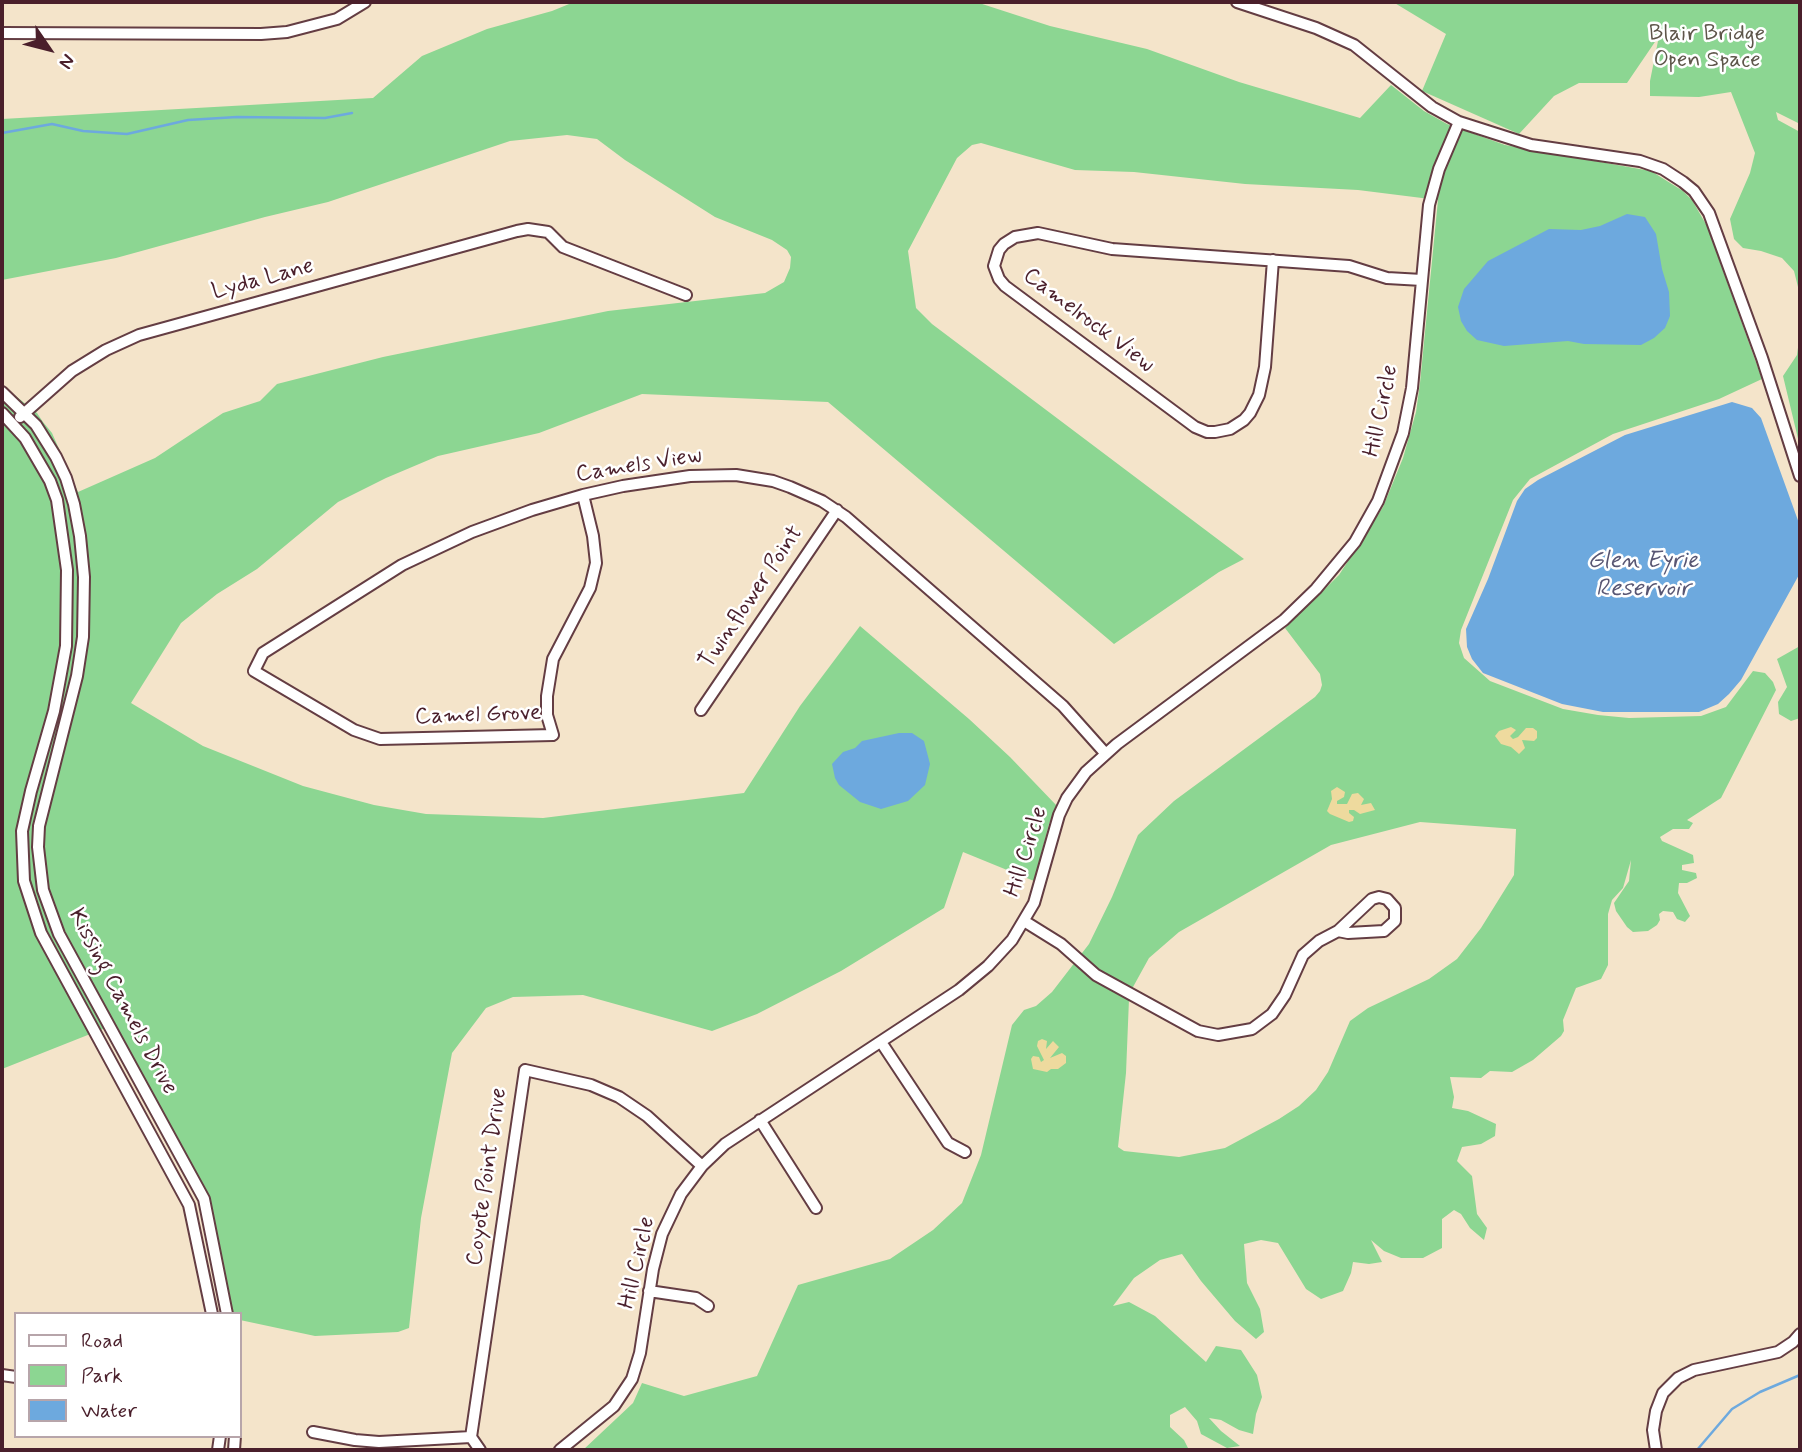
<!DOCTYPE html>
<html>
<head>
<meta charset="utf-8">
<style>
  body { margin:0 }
  #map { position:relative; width:1802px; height:1452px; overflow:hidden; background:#f4e4ca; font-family:Mynerve,sans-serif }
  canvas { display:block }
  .frame { position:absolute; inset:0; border:4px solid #4a1f2b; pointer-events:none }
  .legend { position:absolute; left:14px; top:1312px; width:228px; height:126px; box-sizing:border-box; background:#fff; border:2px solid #b7a5aa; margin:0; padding:9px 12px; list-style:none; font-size:21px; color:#4a1f2b }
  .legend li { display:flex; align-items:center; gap:14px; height:35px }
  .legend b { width:35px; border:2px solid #b7a5aa }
  .north { position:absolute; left:14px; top:14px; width:70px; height:70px; -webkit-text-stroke:5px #fff; paint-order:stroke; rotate:125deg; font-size:19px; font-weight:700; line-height:28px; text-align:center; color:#4a1f2b }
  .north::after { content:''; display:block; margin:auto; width:24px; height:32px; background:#4a1f2b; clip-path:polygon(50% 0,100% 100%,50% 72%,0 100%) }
</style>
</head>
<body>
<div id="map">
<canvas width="1802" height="1452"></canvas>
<div class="frame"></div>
<ul class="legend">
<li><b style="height:9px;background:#fff"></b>Road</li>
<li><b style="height:19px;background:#8cd692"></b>Park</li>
<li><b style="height:19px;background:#6da9de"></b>Water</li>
</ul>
<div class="north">N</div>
</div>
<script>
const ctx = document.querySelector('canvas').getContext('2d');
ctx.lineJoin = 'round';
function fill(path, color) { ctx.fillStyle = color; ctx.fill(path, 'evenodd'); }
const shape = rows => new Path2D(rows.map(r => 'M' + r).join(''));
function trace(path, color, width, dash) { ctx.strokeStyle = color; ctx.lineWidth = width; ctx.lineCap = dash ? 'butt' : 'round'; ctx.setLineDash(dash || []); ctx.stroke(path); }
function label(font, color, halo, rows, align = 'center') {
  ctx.font = font + ' Mynerve,sans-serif'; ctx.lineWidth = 5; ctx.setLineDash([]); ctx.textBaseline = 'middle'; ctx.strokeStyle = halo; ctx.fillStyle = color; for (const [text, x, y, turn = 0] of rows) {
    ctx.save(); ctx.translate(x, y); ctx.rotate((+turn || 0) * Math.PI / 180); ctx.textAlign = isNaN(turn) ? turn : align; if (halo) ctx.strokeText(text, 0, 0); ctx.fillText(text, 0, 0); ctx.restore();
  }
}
fill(shape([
  [574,2,976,2,1050,26,1147,49,1239,82,1360,118,1391,85,1424,111,1447,124,1505,145,1651,171,1683,191,1692,200,1707,226,1762,379,1719,399,1613,434,1530,479,1513,500,1461,630,1459,643,1464,658,1490,681,1563,709,1598,715,1629,718,1701,716,1726,707,1753,671,1765,673,1773,682,1776,690,1721,798,1687,820,1693,823,1689,829,1673,829,1660,837,1662,841,1693,855,1694,863,1682,865,1682,870,1696,873,1697,878,1687,883,1679,883,1678,893,1690,916,1685,922,1677,919,1673,912,1663,911,1659,914,1660,920,1657,925,1648,931,1633,932,1627,927,1616,911,1614,903,1629,881,1631,860,1623,888,1612,900,1608,914,1608,965,1601,979,1576,988,1563,1020,1564,1031,1561,1036,1533,1060,1512,1072,1490,1071,1481,1078,1450,1077,1454,1097,1452,1108,1468,1111,1496,1124,1495,1136,1481,1144,1462,1147,1457,1161,1472,1176,1477,1214,1487,1228,1484,1240,1470,1228,1461,1214,1454,1210,1442,1219,1442,1248,1423,1258,1401,1258,1384,1251,1371,1240,1382,1262,1369,1264,1353,1262,1351,1273,1343,1291,1321,1299,1306,1289,1278,1243,1261,1240,1244,1244,1247,1283,1260,1309,1264,1332,1256,1339,1235,1321,1201,1281,1182,1254,1160,1260,1134,1278,1113,1306,1129,1302,1155,1316,1206,1362,1216,1346,1241,1350,1257,1375,1262,1397,1256,1414,1253,1434,1239,1430,1221,1420,1209,1418,1221,1431,1240,1446,1227,1448,1201,1434,1197,1421,1185,1407,1170,1415,1170,1427,1184,1440,1189,1450,583,1450,633,1403,642,1383,684,1396,757,1376,798,1285,890,1259,933,1230,962,1203,981,1155,1012,1025,1024,1010,1036,1006,1052,992,1089,944,1112,897,1138,835,1174,801,1315,697,1320,691,1322,685,1320,674,1285,628,1339,575,1383,507,1403,458,1416,412,1420,383,1438,200,1358,190,1245,184,1134,172,1075,170,981,143,972,145,957,158,908,251,916,308,932,324,1244,559,1219,572,1114,644,828,402,642,394,539,433,438,456,386,478,338,502,257,569,217,594,181,623,131,703,203,746,303,786,374,805,426,814,543,818,744,793,800,706,860,626,969,719,1010,757,1057,806,1049,824,1034,881,963,852,944,908,841,971,757,1014,712,1031,583,995,513,997,486,1008,452,1053,421,1218,409,1328,398,1332,315,1336,240,1320,240,1314,230,1314,209,1204,113,1025,2,1069,2,385,37,413,43,422,52,433,78,492,155,458,223,413,260,401,277,384,383,357,608,311,765,293,784,282,790,268,791,257,787,250,772,240,715,217,625,160,597,139,567,135,510,141,328,202,265,217,116,258,2,280,2,119,373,98,422,56,487,29,552,11],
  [1420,822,1516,829,1514,875,1481,928,1457,959,1429,979,1368,1008,1350,1021,1328,1072,1316,1090,1299,1106,1279,1119,1225,1148,1179,1157,1124,1151,1118,1147,1126,1073,1129,999,1133,987,1149,958,1179,932,1331,845],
  [1393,2,1800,2,1800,124,1776,112,1778,120,1800,132,1800,295,1794,271,1782,258,1761,251,1743,248,1734,239,1730,219,1750,173,1755,153,1731,92,1699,97,1650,96,1650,81,1659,36,1627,83,1579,83,1554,96,1519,134,1422,91,1446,34],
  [1800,333,1800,447,1783,376,1797,355],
  [1800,646,1800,718,1791,721,1779,714,1778,702,1787,687,1777,659]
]), '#8cd692');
fill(shape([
  [1511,727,1516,730,1510,736,1513,739,1518,737,1526,728,1533,728,1537,731,1537,738,1534,741,1522,740,1525,748,1519,754,1511,747,1501,744,1495,736,1499,731],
  [1337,787,1345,792,1344,797,1337,801,1337,804,1347,804,1352,794,1358,793,1364,799,1361,805,1371,803,1375,810,1360,814,1354,810,1349,810,1349,813,1354,817,1353,821,1349,822,1330,814,1327,811,1332,799,1331,791],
  [1042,1039,1047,1041,1046,1049,1053,1041,1059,1047,1050,1058,1062,1053,1066,1056,1066,1063,1058,1069,1051,1069,1047,1072,1033,1069,1031,1059,1033,1056,1039,1057,1041,1062,1044,1060,1037,1046,1038,1041]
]), '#eeda9e');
fill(shape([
  [1627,214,1645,217,1656,234,1662,269,1669,292,1670,316,1665,328,1654,338,1641,345,1584,344,1568,341,1504,346,1477,340,1467,331,1461,321,1458,307,1464,289,1488,261,1549,229,1581,230,1600,226],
  [1732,402,1752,408,1761,418,1800,526,1800,573,1741,680,1729,694,1718,704,1699,712,1603,712,1562,704,1483,673,1472,659,1467,647,1466,629,1488,579,1517,501,1525,489,1538,480,1625,435],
  [899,733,912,733,924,741,930,764,925,785,908,801,881,809,860,802,839,785,835,778,832,764,843,752,855,748,862,741]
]), '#6da9de');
trace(shape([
  [2,133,52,124,83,131,127,134,188,120,237,117,325,118,352,113],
  [1697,1450,1732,1409,1760,1392,1800,1375]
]), '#6da9de', 2.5);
const minor = shape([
  [1237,2,1316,28,1354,45,1432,107,1459,122,1531,145,1640,161,1663,169,1683,182,1694,191,1709,213,1762,358,1800,476],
  [2,33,261,34,287,32,337,19,365,2],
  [1273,260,1265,367,1259,395,1250,413,1244,420,1230,429,1215,432,1207,432,1195,427,1005,286,999,279,994,266,999,250,1004,244,1015,237,1038,233,1112,249,1349,266,1387,278,1422,280],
  [2,392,36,425,56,457,66,478,74,504,80,536,84,577,83,637,77,676,39,826,38,847,43,890,59,934,204,1199,227,1314],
  [2,413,25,438,50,481,57,500,67,570,66,646,54,711,31,791,22,831,24,881,41,933,189,1205,212,1314],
  [20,417,72,371,106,350,139,335,517,231,528,229,548,232,563,247,686,295],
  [583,495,593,536,596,563,590,588,553,659,547,696,547,715,553,735,380,739,354,730,254,671,263,653,402,565,472,532,532,510,583,495,623,486,690,476,736,475,773,481,790,487,822,501,846,517,1063,706,1105,753],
  [701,710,837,510],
  [1024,921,1061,944,1096,975,1187,1025,1198,1031,1218,1035,1252,1029,1272,1014,1285,995,1303,955,1319,941,1338,931,1348,933,1384,931,1395,921,1395,908,1387,899,1379,897,1372,899,1338,931],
  [881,1042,948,1143,965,1152],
  [760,1120,816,1208],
  [649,1291,696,1298,708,1306],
  [2,1375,16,1377],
  [313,1432,355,1440,379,1442,471,1437],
  [218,1450,220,1436],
  [234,1450,235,1436],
  [480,1450,471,1437,525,1070,591,1085,619,1097,647,1116,702,1166],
  [560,1450,614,1406,632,1379,640,1353,653,1269,662,1234,681,1194,702,1166,725,1144,959,990,988,966,1012,940,1034,903,1059,815,1067,798,1086,772,1117,744,1284,620,1316,589,1355,542,1378,501,1403,433,1412,388,1429,205,1439,169,1459,122],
  [1656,1450,1653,1430,1656,1411,1663,1393,1678,1378,1694,1370,1778,1352,1793,1342,1800,1334]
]);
trace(minor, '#643d43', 14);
trace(minor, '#fff', 10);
label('23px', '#5e564a', '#fff', [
  ["Blair Bridge",1707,35],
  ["Open Space",1707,61]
]);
label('23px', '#4a1f2b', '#fff', [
  ["Lyda Lane",263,280,-15],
  ["Camelrock View",1088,321,37],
  ["Hill Circle",1382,411,-78],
  ["Camels View",639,466,-9],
  ["Twinflower Point",752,598,-56],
  ["Camel Grove",478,716,-2],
  ["Hill Circle",1027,852,-72],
  ["Kissing Camels Drive",122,1002,62],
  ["Coyote Point Drive",488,1177,-82],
  ["Hill Circle",638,1263,-77]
]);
label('italic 24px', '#585673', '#fff', [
  ["Glen Eyrie",1643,562],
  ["Reservoir",1643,590]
]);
</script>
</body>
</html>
